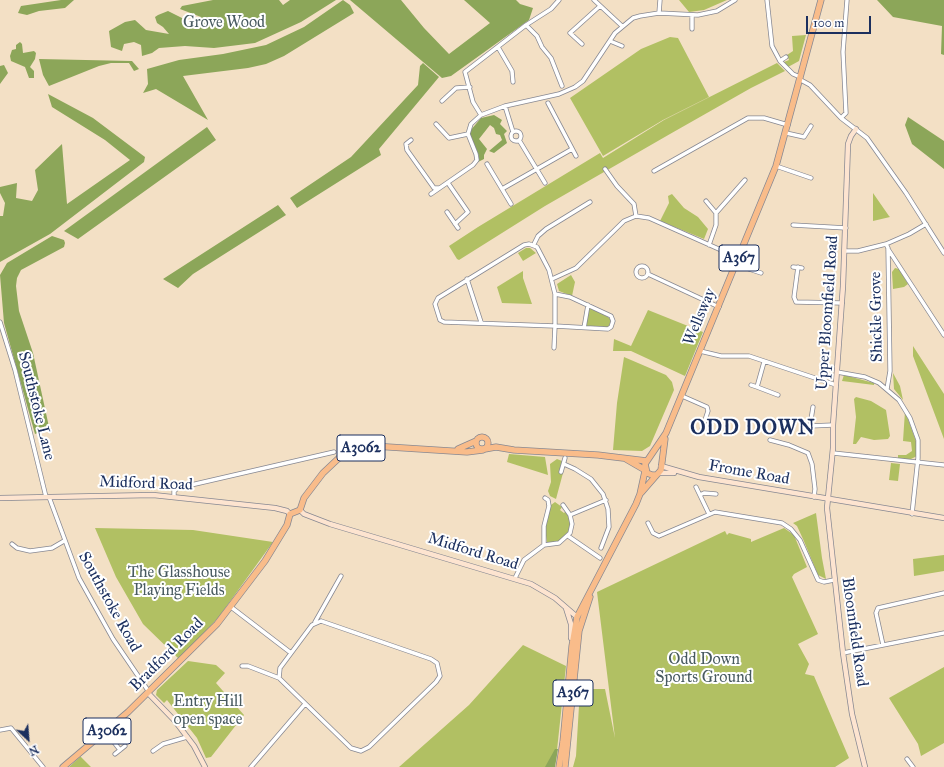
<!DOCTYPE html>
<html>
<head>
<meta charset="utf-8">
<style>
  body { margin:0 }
  #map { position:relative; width:944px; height:767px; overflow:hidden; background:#f3e0c5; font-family:"IM FELL Great Primer",serif }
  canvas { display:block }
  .north { position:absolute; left:8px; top:719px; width:40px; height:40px; -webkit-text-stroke:3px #fff; paint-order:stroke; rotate:154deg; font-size:11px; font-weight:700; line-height:16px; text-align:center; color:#1b2f5e }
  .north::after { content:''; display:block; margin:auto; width:14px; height:18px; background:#1b2f5e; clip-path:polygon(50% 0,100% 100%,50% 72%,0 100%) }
  .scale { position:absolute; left:806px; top:16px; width:65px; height:18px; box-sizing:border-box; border:2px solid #1b2f5e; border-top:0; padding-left:5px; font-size:12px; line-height:14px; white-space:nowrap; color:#1b2f5e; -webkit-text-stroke:3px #fff; paint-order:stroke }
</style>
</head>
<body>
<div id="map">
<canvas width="944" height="767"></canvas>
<div class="north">N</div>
<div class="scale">100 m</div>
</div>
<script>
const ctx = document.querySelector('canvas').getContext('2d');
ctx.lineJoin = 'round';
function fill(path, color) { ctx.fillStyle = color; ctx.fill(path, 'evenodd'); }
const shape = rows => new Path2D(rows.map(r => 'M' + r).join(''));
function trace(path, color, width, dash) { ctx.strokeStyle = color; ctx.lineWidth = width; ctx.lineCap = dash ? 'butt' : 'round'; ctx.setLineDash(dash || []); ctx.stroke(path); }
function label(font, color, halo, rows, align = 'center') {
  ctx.font = font + ' "IM FELL Great Primer",serif'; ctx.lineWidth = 4; ctx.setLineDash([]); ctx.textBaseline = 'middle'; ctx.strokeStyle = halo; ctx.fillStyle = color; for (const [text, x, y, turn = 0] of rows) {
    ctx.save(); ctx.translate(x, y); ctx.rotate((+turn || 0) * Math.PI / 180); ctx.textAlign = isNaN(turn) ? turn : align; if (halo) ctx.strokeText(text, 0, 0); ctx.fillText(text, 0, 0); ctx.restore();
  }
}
fill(shape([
  [679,0,727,0,704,10,689,12],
  [806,35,799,61,788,67,784,62,789,60,787,55,793,51,792,36],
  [670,37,678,38,709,97,663,120,603,156,570,98,641,49],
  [777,63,785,71,751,88,670,134,545,206,459,260,457,259,449,246,478,227,600,153,603,158,664,120],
  [873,193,889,216,890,217,873,221],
  [672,194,684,208,698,217,708,229,704,239,660,221,669,203,668,196],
  [526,248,530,248,536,253,523,261,518,253],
  [895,268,899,269,908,284,904,287,893,289,892,272],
  [523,271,523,278,532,304,502,303,497,287],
  [571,275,575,282,572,296,559,291,557,284],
  [589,307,608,317,611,320,609,326,607,327,586,326],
  [648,310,703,332,685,376,631,351,613,351,614,339,631,346],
  [913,346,944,394,944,439,913,356],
  [624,357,666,375,672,382,674,390,650,446,642,451,613,450,617,403],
  [893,373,900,386,903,400,894,389],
  [844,375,874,383,874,385,842,381],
  [856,397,871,401,886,410,890,436,888,439,874,440,861,437,856,444,853,444,856,417,854,399],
  [905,411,917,444,917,456,909,460,898,458,898,455,906,455,912,451,911,442,903,441],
  [509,454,545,457,548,475,507,462],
  [557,459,562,461,559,472,563,473,556,499,550,496,548,491,551,482,550,464],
  [891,463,900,464,898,481,889,480],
  [555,502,562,507,560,510,564,513,566,511,571,524,568,532,560,541,547,543,545,528,551,505],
  [816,513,822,558,826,579,818,575,803,539,797,526,793,523],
  [95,528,193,530,273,542,218,618,179,659,143,624,116,577],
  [784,528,794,535,807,567,794,574,792,577,818,634,798,644,809,664,805,674,814,676,849,758,835,767,573,767,576,756,580,689,605,689,615,738,597,592,725,531,727,535,729,533,751,539,751,542],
  [944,555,944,571,914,576,913,559],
  [523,645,566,666,557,750,554,767,399,767,469,705],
  [188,661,216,665,225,673,216,683,244,715,211,757,206,758,197,738,167,700,164,703,156,695,157,690],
  [944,667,944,743,921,756,918,744,889,698],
  [81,757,91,767,69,767,80,757]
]), '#b1c063');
fill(shape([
  [61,0,74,0,65,8,39,11,27,15,18,13,21,6],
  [213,0,279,0,283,5,290,0,336,0,301,22,255,43,214,48,185,46,159,48,152,53,142,56,141,45,134,42,124,44,122,51,111,47,109,31,125,22,135,20,146,30,169,34,163,27,157,23,155,17,158,15,168,11,182,18,189,25,201,17,180,9,182,6],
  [343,0,350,5,354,13,284,56,266,64,248,68,183,76,208,120,156,89,143,93,148,84,147,69,179,60,223,54,266,45,304,27],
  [350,0,401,0,424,28,449,54,490,23,464,0,516,0,520,4,533,8,529,20,451,76,442,78],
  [877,0,944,0,944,55,941,54,942,26,893,17],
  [20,42,22,44,23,53,34,51,36,53,35,59,30,67,34,71,34,78,29,78,25,67,11,61,10,56,12,50,16,49,16,45],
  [39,59,132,61,139,69,134,71,129,63,111,63,99,66,49,86,43,75],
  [423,63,439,77,379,149,381,155,297,208,290,198,351,157,418,85,420,66],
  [4,65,8,73,0,84,0,66],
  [48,94,93,118,145,157,144,162,50,234,0,262,0,216,3,216,5,203,0,193,0,187,17,183,16,198,32,201,38,190,35,170,62,144,67,204,130,160,105,140,52,107],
  [494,115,502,120,500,124,507,131,504,134,507,143,494,153,489,151,502,140,500,135,496,134,494,128,490,125,479,139,487,149,484,155,484,159,478,162,479,156,470,135,470,131,481,118],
  [908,117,944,141,944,169,912,144,905,125],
  [207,127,216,140,78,239,64,231],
  [278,205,286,215,193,274,178,288,163,279],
  [52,236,64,240,65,243,64,247,21,270,17,278,16,286,19,311,33,353,49,427,48,429,35,434,4,323,0,275,7,263],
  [555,749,558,749,555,767,545,767]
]), '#8ca659');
const street = shape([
  [594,0,622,26],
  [767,0,772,46,780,61,793,74,800,77],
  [659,13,660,0],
  [692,15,692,29],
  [526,25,537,36,542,47,551,58,562,86],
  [610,41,622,46],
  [582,44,570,33,600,6],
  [498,47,512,71,513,82],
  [780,61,786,57],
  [799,79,810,85,841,118,867,138,906,193,944,253],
  [442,101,456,88,470,87],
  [548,103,576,156],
  [505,106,513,132],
  [481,115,473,102,465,72,526,25,551,9,559,0],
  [841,118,846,113,843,52,847,0],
  [436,124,449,138,468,134],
  '511 136a5 5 0 1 1 10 0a5 5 0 1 1-10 0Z',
  [786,133,804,137,811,126],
  [411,140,406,144,407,150,434,188,439,188],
  [519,140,545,183],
  [487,164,511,204],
  [776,166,811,178],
  [605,169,617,186,634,204,636,216],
  [654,171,748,118,764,118,788,125],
  [448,183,468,212,455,224],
  [502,189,572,149],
  [431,194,473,165,477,160,476,154,468,134,471,124,481,115,505,106,559,94,575,87,583,81,615,33,633,18,640,16,659,13,698,15,717,11,735,0],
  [706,201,716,213],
  [447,212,458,228],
  [793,225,846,228],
  [529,244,537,247,549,270,555,294,555,326,444,322,440,320,435,304,438,298,524,245,529,244],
  [534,244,538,236,546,229,590,202],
  [886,244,888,248,890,371,887,389],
  [709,245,716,225,716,213,745,180],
  [888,249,944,335],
  [845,251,858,251,886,244,909,234,926,224],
  [737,265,761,273],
  '636 272a6 6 0 1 1 12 0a6 6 0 1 1-12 0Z',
  [793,267,802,268],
  [798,267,794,297,796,302,842,303],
  [648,274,719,307],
  [467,279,481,322],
  [552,279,576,268,624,221,636,216,649,218,739,258],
  [0,322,15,370,46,497],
  [584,328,588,305],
  [554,348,555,326,608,329,611,327,613,321,611,316,570,297,555,294],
  [700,351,721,356,749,356,836,385],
  [764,362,757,387,778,395],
  [837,372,865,377,879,383,899,400,910,418,918,440,918,458,912,514],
  [751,385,757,387],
  [682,396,707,407,708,411,701,432],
  [813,407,810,426,833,425],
  [770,440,789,445,808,453,812,464,815,489,814,497],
  [833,453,944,465],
  [564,464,575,469,591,479,603,494,608,509,609,527,601,548],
  [561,472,565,458],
  [696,487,709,514],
  [700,495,704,493,716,494],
  [174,496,174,491,178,488,334,452],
  [49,497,79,578,113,639,149,692],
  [570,515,606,500],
  [648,523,653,533,659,536,715,512,782,523,791,529,800,540,818,580,824,582,834,580],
  [568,536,600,558],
  [12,544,17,548,30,551,52,548,64,541],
  [544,545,559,543,570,533,572,524,570,515,563,505],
  [515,578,524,560,544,545,544,526,549,506,548,500,545,498],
  [231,607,291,653],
  [321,621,431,659,437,663,440,676,436,682,369,747,361,751,351,748,279,678,280,668,312,625,321,621],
  [315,622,341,576],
  [883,645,876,613,878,608,944,593],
  [843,653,944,633],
  [242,666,248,666,279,678],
  [0,730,11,728,43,767],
  [106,732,120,750],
  [153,751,163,744,187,737],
  [115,754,125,746],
  [907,759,913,767],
  [251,767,305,704]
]);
const secondary = shape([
  [856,129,851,136,848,144,843,286,833,425,833,448,827,508,843,653,852,714,865,767],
  [661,466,699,477,944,518],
  [659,473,674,473],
  [0,498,153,495,275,508,287,511,290,514],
  [300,510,304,514,330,524,531,584,555,598,577,617],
  [566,608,571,624,571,638],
  [148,693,175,721,194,746,205,767]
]);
const primary = shape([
  '476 443a6 6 0 1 1 12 0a6 6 0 1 1-12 0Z',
  [458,449,476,441],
  [485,449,496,447,514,450,598,455,647,461],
  [626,459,645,470],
  [656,475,652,475,647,473,645,464,666,433,776,166,821,0],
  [641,493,661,470,665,439],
  [63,767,128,712,217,624,265,561,287,525,290,514,300,510,304,498,323,473,340,457,353,451,373,446,467,452,483,450],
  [559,767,563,742,572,646,577,617,636,504,640,494,645,471],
  [565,767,579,631,590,597]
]);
trace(street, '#878892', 5);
trace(secondary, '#878892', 6);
trace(primary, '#878892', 7);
trace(street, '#fff', 3.5);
trace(secondary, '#fde4d0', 4.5);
trace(primary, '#f9bc8a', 5.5);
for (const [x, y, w] of [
  [739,258,40],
  [361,448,48],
  [573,693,40],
  [107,731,48]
]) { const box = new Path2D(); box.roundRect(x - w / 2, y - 13, w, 26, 3); ctx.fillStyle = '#fff'; ctx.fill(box); trace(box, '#1b2f5e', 1); }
label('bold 15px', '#1b2f5e', null, [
  ["A367",739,258],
  ["A3062",361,448],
  ["A367",573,693],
  ["A3062",107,731]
]);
label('16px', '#485a60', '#fff', [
  ["Grove Wood",224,23],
  ["The Glasshouse",179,573],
  ["Playing Fields",179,591],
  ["Odd Down",704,660],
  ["Sports Ground",704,678],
  ["Entry Hill",208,702],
  ["open space",208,720]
]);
label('16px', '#1b2f5e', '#fff', [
  ["Upper Bloomfield Road",828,313,-86],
  ["Wellsway",700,317,-67],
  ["Shickle Grove",877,317,-91],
  ["Southstoke Lane",36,406,76],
  ["Frome Road",749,473,10],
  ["Midford Road",146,484,2],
  ["Midford Road",473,552,17],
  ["Southstoke Road",109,602,61],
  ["Bloomfield Road",854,632,82],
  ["Bradford Road",167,655,-45]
]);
ctx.letterSpacing = '1px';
label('bold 20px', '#1b2f5e', '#fff', [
  ["ODD DOWN",753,429]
]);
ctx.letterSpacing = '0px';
</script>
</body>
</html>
